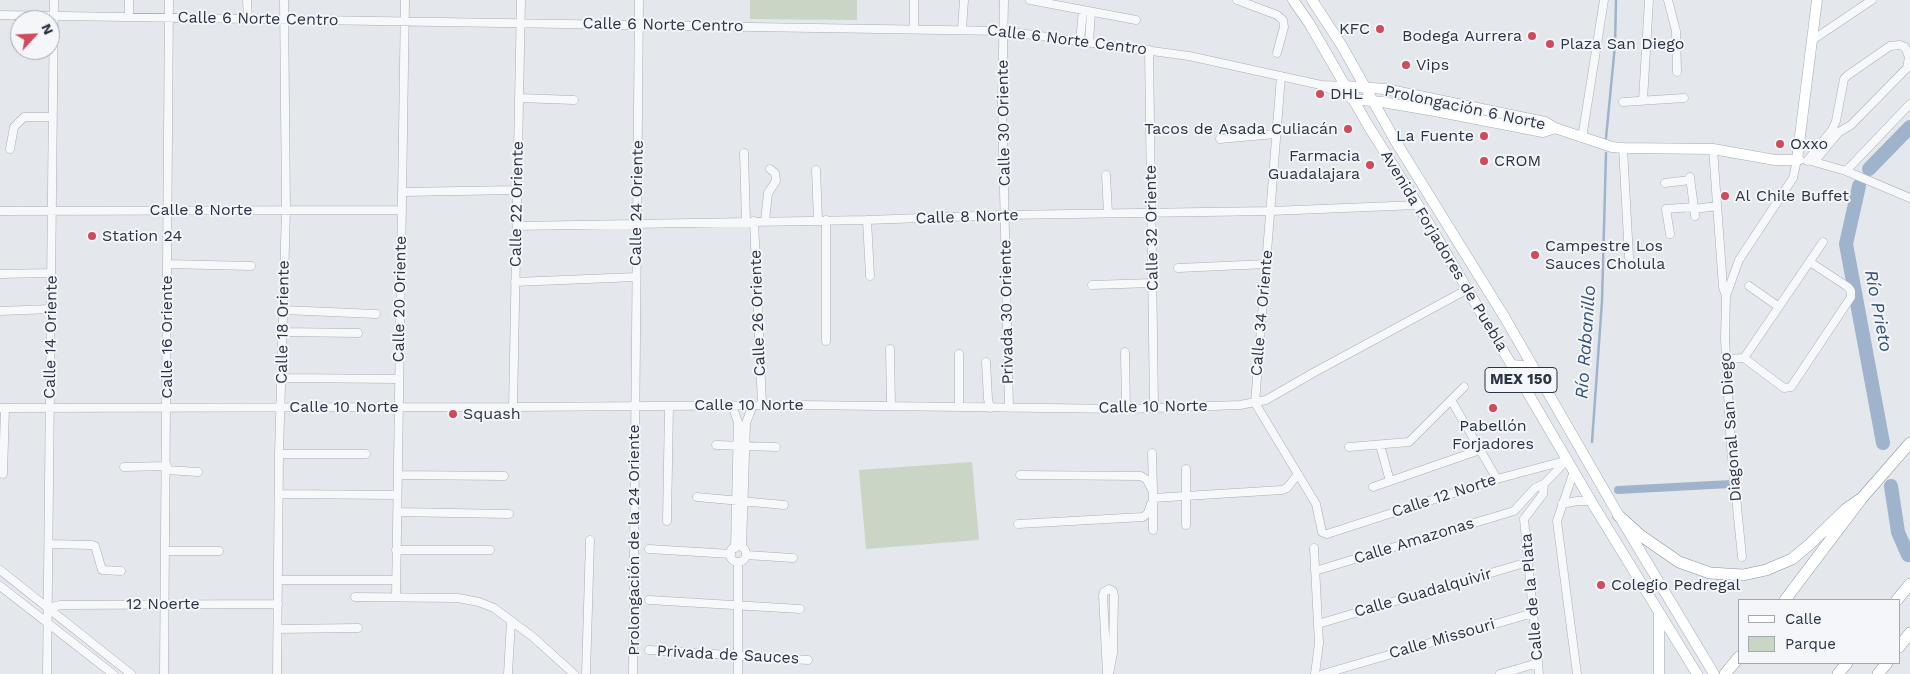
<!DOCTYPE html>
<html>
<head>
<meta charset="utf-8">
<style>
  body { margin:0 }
  #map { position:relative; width:1910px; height:674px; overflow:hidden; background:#e4e7ec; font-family:"Work Sans",sans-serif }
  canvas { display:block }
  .legend { position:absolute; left:1738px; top:599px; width:162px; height:65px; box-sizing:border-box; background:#f4f6f9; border:1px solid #a4a8b1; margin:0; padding:6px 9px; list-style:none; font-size:15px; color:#2b3445 }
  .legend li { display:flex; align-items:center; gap:10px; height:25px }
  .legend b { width:25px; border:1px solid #a4a8b1 }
  .north { position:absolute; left:10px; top:10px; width:50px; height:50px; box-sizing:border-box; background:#f4f6f9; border:1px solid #a4a8b1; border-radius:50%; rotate:65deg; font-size:14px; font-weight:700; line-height:20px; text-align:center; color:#2b3445 }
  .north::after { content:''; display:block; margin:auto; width:18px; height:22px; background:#d1495b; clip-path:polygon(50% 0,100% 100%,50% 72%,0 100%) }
</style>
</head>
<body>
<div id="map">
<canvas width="1910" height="674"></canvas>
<ul class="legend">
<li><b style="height:6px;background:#fff"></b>Calle</li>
<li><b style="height:14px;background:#c9d6c5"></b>Parque</li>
</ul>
<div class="north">N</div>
</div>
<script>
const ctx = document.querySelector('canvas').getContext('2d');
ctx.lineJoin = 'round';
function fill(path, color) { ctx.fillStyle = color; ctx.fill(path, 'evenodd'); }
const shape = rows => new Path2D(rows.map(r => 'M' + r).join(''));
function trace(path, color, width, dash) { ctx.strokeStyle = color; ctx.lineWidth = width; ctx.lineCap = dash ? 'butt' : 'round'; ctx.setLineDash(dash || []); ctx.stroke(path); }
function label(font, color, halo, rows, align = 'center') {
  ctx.font = font + ' "Work Sans",sans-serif'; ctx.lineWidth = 4; ctx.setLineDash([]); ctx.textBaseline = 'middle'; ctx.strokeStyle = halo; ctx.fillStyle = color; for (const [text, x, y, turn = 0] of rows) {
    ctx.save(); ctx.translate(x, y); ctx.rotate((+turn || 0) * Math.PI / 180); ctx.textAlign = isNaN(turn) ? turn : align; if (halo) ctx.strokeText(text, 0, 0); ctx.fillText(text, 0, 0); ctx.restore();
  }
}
fill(shape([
  [750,0,857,0,857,20,750,19],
  [972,462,979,540,866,549,859,470]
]), '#c9d6c5');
trace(shape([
  [1606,138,1615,45,1616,0],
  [1592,442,1602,301,1606,153]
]), '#9fb4cc', 2.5);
trace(shape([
  [1618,490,1731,484]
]), '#9fb4cc', 8);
trace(shape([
  [1869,169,1910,127],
  [1859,186,1846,244,1883,443],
  [1891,486,1898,532,1908,555]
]), '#9fb4cc', 14);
const minor = shape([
  [129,0,129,17],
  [247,0,248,19],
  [1004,0,1002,103,1009,408],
  [1030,0,1136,20],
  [1237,0,1277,15,1283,20,1284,27,1277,53],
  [1668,0,1676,31,1677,72],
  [0,15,1003,31,1189,56,1321,85,1352,99],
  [914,29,914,0],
  [962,29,964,0],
  [1080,41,1083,10],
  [1811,41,1872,0],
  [1089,42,1091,12],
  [1149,50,1154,407],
  [1281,76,1255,403,1316,504,1322,532,1327,534,1497,479,1568,460],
  [1321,85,1345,86],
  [519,98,574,100],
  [1643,100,1649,0],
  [1623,102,1684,98],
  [1582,138,1604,0],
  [1220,139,1275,134],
  [1623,148,1629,257],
  [10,149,14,127,24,117,53,117],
  [1713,149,1723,287,1726,296,1725,339,1731,447,1742,557],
  [744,153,746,222],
  [1807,161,1832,130,1836,121,1844,79,1848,75,1890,46,1900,45,1905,47,1909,57,1907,68,1851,125,1839,132,1815,161],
  [1811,161,1846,171,1910,198],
  [816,170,818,220],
  [1846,171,1910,104],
  [1106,175,1108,213],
  [1690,177,1695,216],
  [1665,183,1690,180],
  [402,192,517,190],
  [1695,209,1716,206],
  [0,211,402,210],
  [826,220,826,341],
  [867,220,870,276],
  [754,221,762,405],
  [765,221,768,193,776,181,775,173,770,169],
  [517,226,867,220,1005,215,1271,211,1418,205],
  [1670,234,1666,209,1694,207],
  [167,264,251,266],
  [1178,268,1267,264],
  [0,274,51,273],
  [515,282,636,277],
  [1092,285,1152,283],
  [1749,286,1779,307],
  [1726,296,1739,260,1793,178,1797,160,1800,160],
  [283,310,376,314],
  [0,311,51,309],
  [283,332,358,333],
  [890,349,891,405],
  [1125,352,1126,409],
  [959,354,959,407],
  [1744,358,1784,388,1791,387,1851,297,1851,291,1848,287,1810,262],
  [1727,359,1744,358,1823,242],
  [986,362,988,399,990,408],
  [281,378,399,379],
  [1451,400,1497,479],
  [732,405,738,422,735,548],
  [513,407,521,0],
  [0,408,513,407,800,405,1126,409,1240,405,1266,400,1313,373,1468,289],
  [716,445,776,447],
  [1380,445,1390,481],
  [1349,447,1409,442,1464,387],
  [1152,453,1153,490],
  [279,454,366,454],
  [124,467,167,466],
  [1186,469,1186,525],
  [167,470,198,472],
  [1574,471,1557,521,1577,674],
  [3,474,5,408],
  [398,475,504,476],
  [1020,475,1141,476,1147,480,1153,492,1153,530],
  [1373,487,1480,450],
  [279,494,397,495],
  [697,497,784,505],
  [1153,498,1282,490,1287,488,1298,474],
  [1562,504,1577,501,1591,501],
  [397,512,509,514],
  [1524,519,1539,674],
  [1524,519,1543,494,1544,484],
  [667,521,669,406],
  [1018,524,1143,517,1148,513,1151,504],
  [49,544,92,545,95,546,102,570,121,571],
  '730 554a8 8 0 1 1 16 0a8 8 0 1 1-16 0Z',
  [742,547,746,423,753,405],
  [1314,548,1319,643,1315,674],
  [649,549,731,554],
  [396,550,490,550],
  [165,551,219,551],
  [746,555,793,558],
  [0,570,131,674],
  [1315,571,1514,511,1535,488,1544,484,1566,461],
  [278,580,396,580],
  [0,586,113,674],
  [355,597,458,598,479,602,494,608,533,637,574,674],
  [396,597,405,0],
  [649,600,800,609],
  [48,608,60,605,278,604],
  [1318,624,1528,562],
  [278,629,358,628],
  [649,650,808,660],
  [47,674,54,0],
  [164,674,169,0],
  [277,674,279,454,286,210,284,0],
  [508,674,511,621],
  [586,674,590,540],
  [633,674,639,0],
  [738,674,738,562],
  [1107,674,1103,595,1104,592,1109,589,1113,591,1114,596,1113,653,1109,674],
  [1323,674,1533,613],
  [1500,674,1538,663]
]);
const major = shape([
  [1293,0,1309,23,1369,127,1418,205,1594,506,1697,674],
  [1312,0,1342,46,1396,142,1505,318,1615,509,1714,674],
  [1345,86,1385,89,1545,122,1555,128,1612,147,1623,148,1713,149,1775,160,1797,160,1817,0],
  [1352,99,1382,102,1435,111,1543,132,1555,128],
  [1512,365,1522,366,1538,374]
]);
const highway = shape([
  [1618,515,1640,535,1679,562,1710,573,1743,575,1766,570,1792,559,1810,544,1846,509,1862,498],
  [1785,600,1862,498,1910,443],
  [1897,600,1910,584],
  [1899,647,1910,633],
  [1659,674,1659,615],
  [1725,674,1739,657],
  [1838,674,1847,663],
  [1878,674,1887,663]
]);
trace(minor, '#a9aeb7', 9);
trace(major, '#a3abb8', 11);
trace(highway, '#8b94a3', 12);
trace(minor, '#f7f8fa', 8);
trace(major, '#fff', 10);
trace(highway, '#fff', 11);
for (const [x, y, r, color] of [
  [1380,29,5,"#d1495b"],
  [1532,36,5,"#d1495b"],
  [1550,44,5,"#d1495b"],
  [1406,65,5,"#d1495b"],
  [1320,94,5,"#d1495b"],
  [1348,129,5,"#d1495b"],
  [1484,136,5,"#d1495b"],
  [1780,144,5,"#d1495b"],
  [1484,161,5,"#d1495b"],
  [1370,165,5,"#d1495b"],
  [1725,196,5,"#d1495b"],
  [92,236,5,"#d1495b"],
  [1535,255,5,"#d1495b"],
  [1493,408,5,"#d1495b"],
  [453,414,5,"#d1495b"],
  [1601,585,5,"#d1495b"]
]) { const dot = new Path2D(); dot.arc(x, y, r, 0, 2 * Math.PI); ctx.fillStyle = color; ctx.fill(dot); trace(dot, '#f4f6f9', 2); }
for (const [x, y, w] of [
  [1521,380,72]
]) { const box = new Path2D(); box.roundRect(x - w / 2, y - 12.5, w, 25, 4); ctx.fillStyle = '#f4f6f9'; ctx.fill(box); trace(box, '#2b3445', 1); }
label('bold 15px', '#2b3445', null, [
  ["MEX 150",1521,380]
]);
label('16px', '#2b3445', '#f4f6f9', [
  ["Calle 6 Norte Centro",258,19,1],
  ["Calle 6 Norte Centro",663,25,1],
  ["Calle 6 Norte Centro",1067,40,7],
  ["Prolongación 6 Norte",1465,108,12],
  ["Calle 30 Oriente",1004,123,-91],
  ["Calle 24 Oriente",637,203,-89],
  ["Calle 22 Oriente",517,204,-89],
  ["Calle 8 Norte",201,210],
  ["Calle 8 Norte",967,217,-2],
  ["Calle 32 Oriente",1152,228,-91],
  ["Avenida Forjadores de Puebla",1444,251,59],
  ["Calle 20 Oriente",400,299,-89],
  ["Privada 30 Oriente",1007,312,-91],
  ["Calle 26 Oriente",758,313,-92],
  ["Calle 34 Oriente",1262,313,-85],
  ["Calle 18 Oriente",283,322,-89],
  ["Calle 14 Oriente",51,337,-89],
  ["Calle 16 Oriente",167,337,-90],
  ["Calle 10 Norte",749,405],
  ["Calle 10 Norte",344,407],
  ["Calle 10 Norte",1153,407,-1],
  ["Diagonal San Diego",1731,427,-94],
  ["Calle 12 Norte",1444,496,-18],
  ["Prolongación de la 24 Oriente",634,540,-90],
  ["Calle Amazonas",1414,541,-17],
  ["Calle Guadalquivir",1423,593,-16],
  ["Calle de la Plata",1532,597,-95],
  ["12 Noerte",163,604],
  ["Calle Missouri",1442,639,-16],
  ["Privada de Sauces",728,655,3]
]);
label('16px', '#2b3445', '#f4f6f9', [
  ["KFC",1370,29,"right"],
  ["Bodega Aurrera",1522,36,"right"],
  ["Plaza San Diego",1560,44],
  ["Vips",1416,65],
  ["DHL",1330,94],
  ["Tacos de Asada Culiacán",1338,129,"right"],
  ["La Fuente",1474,136,"right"],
  ["Oxxo",1790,144],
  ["Farmacia",1360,156,"right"],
  ["Guadalajara",1360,174,"right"],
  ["CROM",1494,161],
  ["Al Chile Buffet",1735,196],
  ["Station 24",102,236],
  ["Campestre Los",1545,246],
  ["Sauces Cholula",1545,264],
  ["Squash",463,414],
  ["Pabellón",1493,426,"center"],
  ["Forjadores",1493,444,"center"],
  ["Colegio Pedregal",1611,585]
], 'left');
label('italic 18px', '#34527a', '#f4f6f9', [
  ["Río Prieto",1878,311,79],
  ["Río Rabanillo",1586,342,-86]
]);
</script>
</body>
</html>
